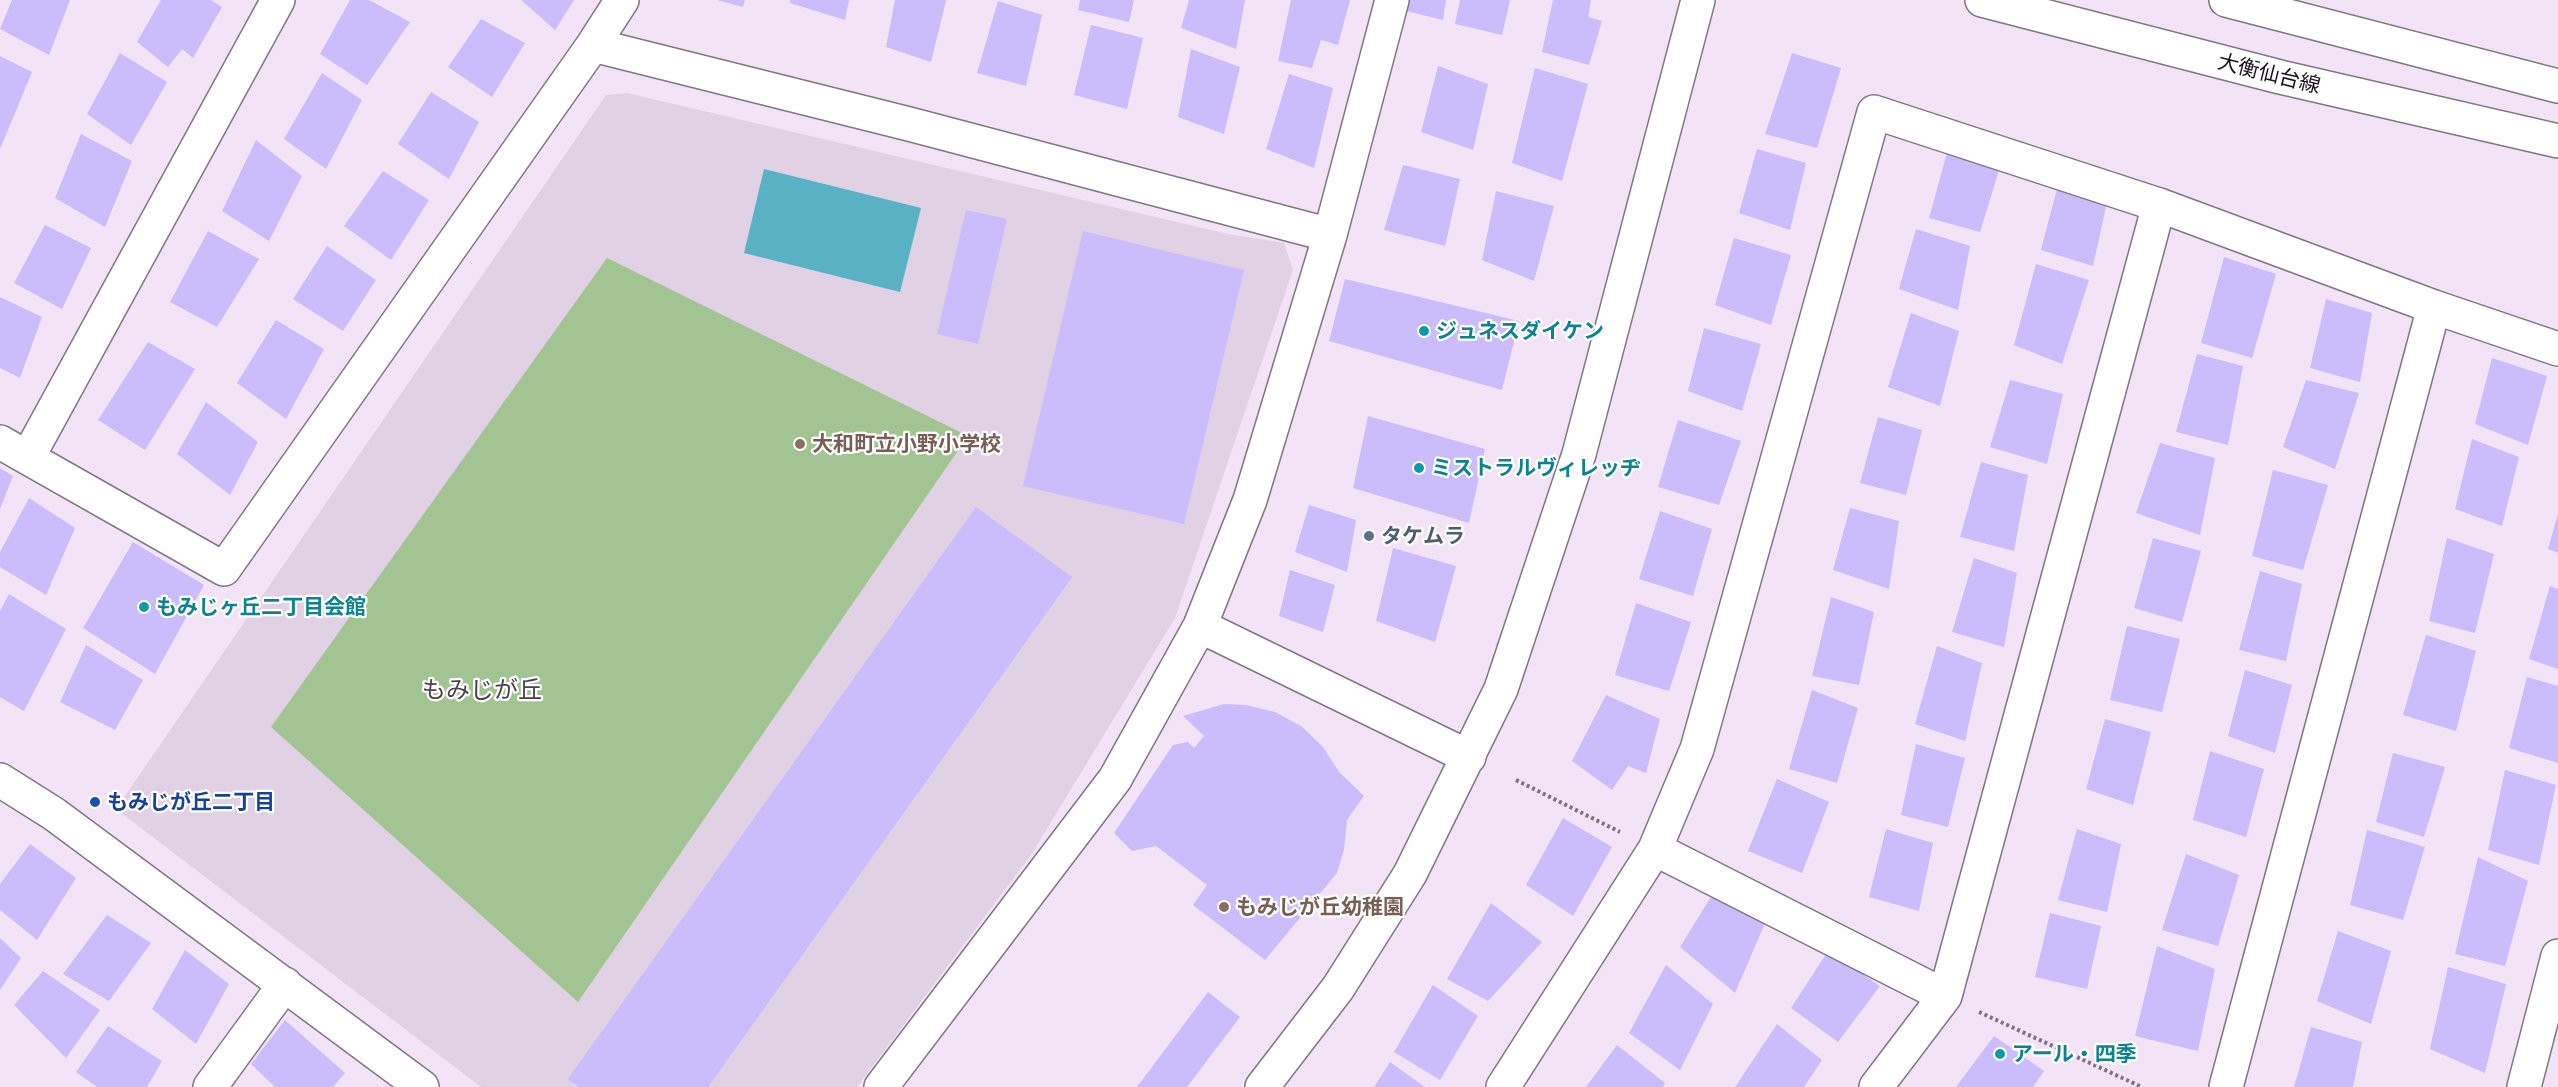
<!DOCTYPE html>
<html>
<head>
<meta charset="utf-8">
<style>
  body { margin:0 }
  canvas { display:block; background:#f3e3f6 }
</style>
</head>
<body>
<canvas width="2558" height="1087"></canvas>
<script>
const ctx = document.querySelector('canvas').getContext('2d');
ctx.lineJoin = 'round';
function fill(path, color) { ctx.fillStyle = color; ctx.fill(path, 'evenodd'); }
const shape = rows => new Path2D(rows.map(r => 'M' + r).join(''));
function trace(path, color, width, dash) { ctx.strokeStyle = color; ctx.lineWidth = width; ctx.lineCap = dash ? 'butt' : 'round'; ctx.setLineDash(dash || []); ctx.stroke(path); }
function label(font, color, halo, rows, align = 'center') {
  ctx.font = font + ' "Golos Text","Noto Sans JP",sans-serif'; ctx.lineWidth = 4.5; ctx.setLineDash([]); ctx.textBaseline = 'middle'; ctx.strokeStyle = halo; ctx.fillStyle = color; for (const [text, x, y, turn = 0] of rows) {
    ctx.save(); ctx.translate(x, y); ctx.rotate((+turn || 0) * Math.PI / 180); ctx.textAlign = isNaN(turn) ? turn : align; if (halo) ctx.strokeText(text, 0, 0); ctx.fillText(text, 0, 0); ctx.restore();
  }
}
fill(shape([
  [627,93,1228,234,1284,243,1293,270,1175,618,1031,855,857,1087,481,1087,116,809,606,95]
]), '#e1d1e4');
fill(shape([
  [607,258,968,436,578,1002,271,727]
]), '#a2c492');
fill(shape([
  [764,169,921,208,900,292,744,253]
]), '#59b2c3');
fill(shape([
  [12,0,70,0,49,55,0,29],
  [161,0,211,0,222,7,193,58,182,49,168,67,137,42],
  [350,0,369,0,410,22,367,85,320,54],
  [521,0,574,0,555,30],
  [717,0,745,0,743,7],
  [790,0,849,0,845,20,790,3],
  [895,0,946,0,931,62,886,47],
  [1080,0,1134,0,1129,22,1078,10],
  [1189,0,1245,0,1236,49,1181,28],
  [1291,0,1350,0,1338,45,1321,40,1312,68,1278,61],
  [1409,0,1446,0,1443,20,1406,11],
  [1460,0,1510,0,1502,35,1455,24],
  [1553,0,1591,0,1588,17,1602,21,1589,65,1542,52],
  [998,1,1042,15,1026,86,977,73],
  [481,19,525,43,492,97,448,67],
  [1091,25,1143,38,1127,109,1074,95],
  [1191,49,1240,67,1224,134,1178,117],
  [120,53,167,82,131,145,87,114],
  [1792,53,1841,68,1817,148,1765,134],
  [0,56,32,72,0,149],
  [1438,66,1488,84,1473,150,1421,132],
  [1535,68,1588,84,1562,181,1512,163],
  [322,73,362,100,326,169,284,139],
  [1289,74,1333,88,1314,168,1266,149],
  [431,92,479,122,449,179,398,144],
  [81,134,132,161,105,227,55,198],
  [256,140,302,176,269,241,222,211],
  [1757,149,1806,163,1790,230,1739,213],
  [1948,149,2000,167,1980,232,1929,218],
  [1403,165,1460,179,1445,246,1384,230],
  [383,171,429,200,391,260,344,226],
  [2058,185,2107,202,2093,266,2041,250],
  [1496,191,1554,206,1534,281,1482,260],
  [966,210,1007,219,978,344,937,334],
  [45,225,91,248,62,309,14,283],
  [1916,229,1970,246,1958,310,1899,289],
  [208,231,259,259,217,327,170,302],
  [1083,231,1244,270,1184,524,1023,486],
  [1734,238,1791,255,1771,325,1715,305],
  [327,246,376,280,343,331,293,299],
  [2224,257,2276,274,2252,358,2201,343],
  [2036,264,2089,280,2062,364,2014,345],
  [1345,279,1519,321,1502,390,1329,341],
  [0,297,42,317,20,378,0,368],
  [2326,299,2372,313,2360,382,2310,368],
  [1911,313,1959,331,1940,406,1888,387],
  [276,320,324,349,286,419,237,383],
  [1704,328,1761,344,1742,411,1688,391],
  [148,342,195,369,145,450,98,420],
  [2197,354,2243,366,2228,445,2176,432],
  [2492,358,2547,376,2528,445,2475,424],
  [2010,380,2063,394,2047,464,1990,447],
  [2306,380,2359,393,2335,469,2283,447],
  [206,402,258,442,230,495,177,454],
  [1368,416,1485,449,1469,523,1353,488],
  [1878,417,1922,430,1906,495,1860,483],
  [1678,420,1741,441,1719,505,1658,487],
  [2472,439,2519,457,2502,526,2455,509],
  [2160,443,2215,458,2200,535,2136,513],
  [1981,462,2028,475,2014,551,1960,537],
  [0,468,13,476,0,509],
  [2273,470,2328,485,2303,570,2252,556],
  [29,498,75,528,46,595,0,567,0,552],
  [1309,505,1356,520,1347,572,1295,552],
  [976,507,1072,577,708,1087,579,1087,568,1079],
  [1850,508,1899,521,1889,589,1833,570],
  [1660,511,1712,529,1693,596,1639,579],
  [2558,514,2558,553,2548,549],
  [2153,538,2201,551,2182,622,2134,608],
  [2447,538,2494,554,2475,633,2429,621],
  [133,542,204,585,155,674,83,628],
  [1393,548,1456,566,1435,642,1376,621],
  [1974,558,2017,573,2004,647,1952,632],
  [1290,570,1335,585,1323,632,1279,616],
  [2260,571,2302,584,2286,661,2239,650],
  [2550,586,2558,589,2558,669,2529,659],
  [9,594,66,629,24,711,0,697,0,611],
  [1831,597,1874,612,1859,685,1812,676],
  [1636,603,1691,622,1669,691,1615,675],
  [2127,626,2180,639,2162,712,2110,700],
  [2426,635,2476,651,2456,731,2403,715],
  [86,645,143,680,115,730,60,702],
  [1937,646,1982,663,1965,741,1915,724],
  [2245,670,2292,685,2275,753,2228,736],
  [2527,677,2558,686,2558,763,2509,748],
  [1812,690,1858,708,1837,783,1789,769],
  [1606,695,1660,719,1646,773,1628,766,1612,790,1572,761],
  [1224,704,1246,705,1275,712,1301,726,1323,747,1339,772,1364,796,1347,820,1344,849,1337,873,1265,960,1193,905,1207,885,1156,846,1132,851,1114,833,1173,745,1188,742,1194,748,1204,736,1183,716],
  [2105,719,2151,732,2133,805,2086,789],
  [1916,744,1965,758,1948,827,1901,815],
  [2210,751,2264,769,2246,837,2193,820],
  [2393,753,2445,767,2424,837,2376,822],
  [2505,770,2556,785,2539,865,2488,850],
  [1777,779,1829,802,1802,873,1748,851],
  [1563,818,1612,847,1573,916,1526,885],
  [1886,829,1933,843,1919,911,1869,897],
  [2077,829,2121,844,2107,912,2058,900],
  [2367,830,2425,847,2403,920,2350,905],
  [30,844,76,878,37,940,0,910,0,884],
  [2186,854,2239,875,2218,946,2162,930],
  [2478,857,2528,881,2505,966,2455,954],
  [1712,895,1765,923,1735,993,1680,947],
  [1491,903,1542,942,1488,1001,1447,979],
  [2050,913,2101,926,2087,989,2035,977],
  [107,915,151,943,109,1001,63,974],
  [2338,931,2391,951,2371,1024,2317,1001],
  [0,938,21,958,0,990],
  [2157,946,2215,969,2198,1051,2135,1036],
  [185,950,229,984,196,1044,152,1009],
  [1828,951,1880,986,1838,1042,1791,1008],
  [1666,965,1713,1004,1680,1070,1629,1033],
  [2448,967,2506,984,2485,1073,2430,1049],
  [43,971,100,1010,66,1058,14,1005],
  [1433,985,1478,1016,1440,1080,1394,1052],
  [1208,992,1240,1017,1187,1087,1137,1087],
  [285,1020,345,1073,333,1087,275,1087,251,1064],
  [1777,1024,1822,1060,1804,1087,1735,1087],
  [108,1026,162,1061,147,1087,97,1087,76,1072],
  [2311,1027,2362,1042,2353,1087,2294,1087],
  [1994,1036,2044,1071,2033,1087,1956,1087],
  [1617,1045,1665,1083,1663,1087,1586,1087],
  [1390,1062,1425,1087,1374,1087]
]), '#cbbcfb');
const minor = shape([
  [593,45,909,124,1330,235],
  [0,442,224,569,593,45,622,0],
  [28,457,278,0],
  [1200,626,1469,757],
  [0,780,54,814,422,1087],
  [1655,849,1945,996],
  [210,1087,285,984],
  [881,1087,1115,779,1200,626,1250,500,1330,235,1392,0],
  [1503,1087,1655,849,1697,749,1874,112,2159,205,2434,307,2558,349],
  [1876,1087,1945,996,2159,205],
  [2226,1087,2434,307],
  [2524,1087,2558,956]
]);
const tertiary = shape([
  [1262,1087,1338,988,1410,874,1501,689,1579,454,1698,0]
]);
const secondary = shape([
  [1982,0,2280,77,2558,141],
  [2226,0,2558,86]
]);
trace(minor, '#837486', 36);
trace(tertiary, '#837486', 36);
trace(secondary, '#837486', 36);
trace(shape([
  [1516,780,1620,832],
  [1979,1012,2142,1087]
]), '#7d727e', 4, [3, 3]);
trace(minor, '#fff', 33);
trace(tertiary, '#fff', 33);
trace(secondary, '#fff', 33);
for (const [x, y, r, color] of [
  [1424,331,6,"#0f9aa8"],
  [800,444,6,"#8d6e63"],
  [1419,468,6,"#0f9aa8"],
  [1369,536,6,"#5c6f8a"],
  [144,607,6,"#0f9aa8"],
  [95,802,6,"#1a4fb4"],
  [1224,907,6,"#8d6e63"],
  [2000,1054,6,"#0f9aa8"]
]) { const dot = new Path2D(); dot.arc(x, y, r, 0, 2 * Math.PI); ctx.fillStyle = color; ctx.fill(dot); trace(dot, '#fff', 2); }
label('21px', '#1a141b', '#fff', [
  ["大衡仙台線",2269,74,14]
]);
label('bold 21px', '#0d838f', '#fff', [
  ["ジュネスダイケン",1436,331],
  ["ミストラルヴィレッヂ",1431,468],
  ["もみじヶ丘二丁目会館",156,607],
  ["アール・四季",2012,1054]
], 'left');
label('bold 21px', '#785e54', '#fff', [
  ["大和町立小野小学校",812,444],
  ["もみじが丘幼稚園",1236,907]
], 'left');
label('bold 21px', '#4e5e75', '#fff', [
  ["タケムラ",1381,536]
], 'left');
label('bold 21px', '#164399', '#fff', [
  ["もみじが丘二丁目",107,802]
], 'left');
label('24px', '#4d4050', '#fff', [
  ["もみじが丘",482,690]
]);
</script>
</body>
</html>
